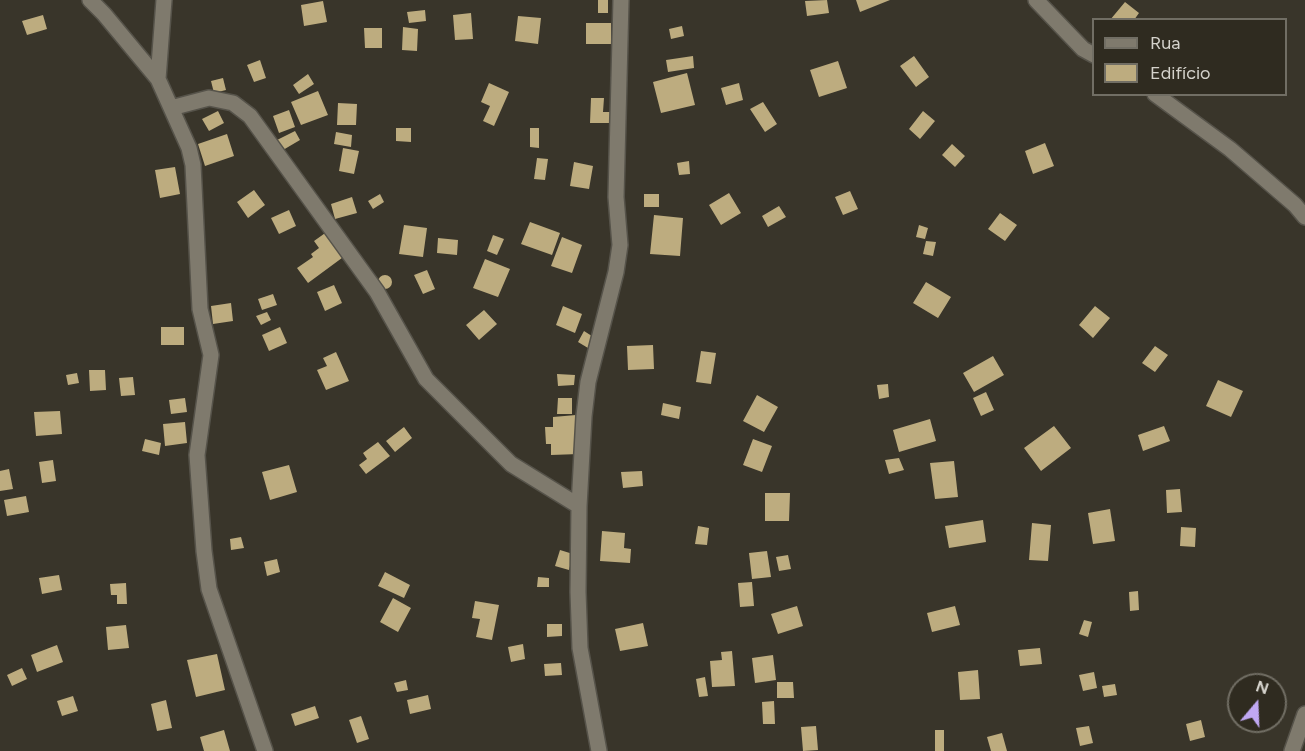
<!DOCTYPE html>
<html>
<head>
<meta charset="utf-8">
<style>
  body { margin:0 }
  #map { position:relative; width:1305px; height:751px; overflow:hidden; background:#39352a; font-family:Figtree,sans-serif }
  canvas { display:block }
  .legend { position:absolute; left:1092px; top:18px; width:195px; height:78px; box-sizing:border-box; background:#2f2b20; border:2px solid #716e64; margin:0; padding:8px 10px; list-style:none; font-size:18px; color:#d4d2cb }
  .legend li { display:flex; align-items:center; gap:12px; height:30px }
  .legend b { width:30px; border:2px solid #716e64 }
  .north { position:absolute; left:1227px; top:673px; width:60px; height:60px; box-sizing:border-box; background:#2f2b20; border:2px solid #716e64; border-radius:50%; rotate:19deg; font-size:16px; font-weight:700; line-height:24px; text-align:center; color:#d4d2cb }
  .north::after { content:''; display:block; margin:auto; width:21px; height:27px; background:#c0a8f3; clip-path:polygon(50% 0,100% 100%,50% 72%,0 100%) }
</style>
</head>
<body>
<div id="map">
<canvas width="1305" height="751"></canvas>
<ul class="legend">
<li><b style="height:8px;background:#7f7a6d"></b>Rua</li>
<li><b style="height:16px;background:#bdac7f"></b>Edifício</li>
</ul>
<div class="north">N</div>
</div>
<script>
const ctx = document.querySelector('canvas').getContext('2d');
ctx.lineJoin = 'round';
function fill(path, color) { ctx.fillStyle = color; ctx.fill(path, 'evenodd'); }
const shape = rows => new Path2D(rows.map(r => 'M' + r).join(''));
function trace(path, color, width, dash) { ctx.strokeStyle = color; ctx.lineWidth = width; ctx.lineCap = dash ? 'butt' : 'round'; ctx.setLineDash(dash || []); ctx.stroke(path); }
fill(shape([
  [598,0,608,0,608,13,598,13],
  [827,0,829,13,807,16,805,1],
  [856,0,890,0,860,12],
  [323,1,327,22,304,26,301,5],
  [1125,2,1139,13,1134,20,1110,20],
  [425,10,426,21,409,23,407,12],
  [471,13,473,39,455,40,453,15],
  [43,15,47,29,27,35,22,21],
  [518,16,541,18,538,44,515,41],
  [586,23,611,23,611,44,586,44],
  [682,26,684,36,671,39,669,29],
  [403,27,418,29,417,51,402,50],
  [364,28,382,28,382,48,365,48],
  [693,56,694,68,668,72,666,60],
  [914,56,929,77,916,87,900,66],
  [260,60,266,78,254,82,247,65],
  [838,61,847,88,819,97,810,70],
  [687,73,695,105,661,113,653,82],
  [308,74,314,84,299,94,293,85],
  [223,78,226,90,214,93,211,81],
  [489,83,509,92,494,126,483,121,490,106,481,102],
  [739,83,743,100,726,105,721,88],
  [318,91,328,115,301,125,291,102],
  [591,98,604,98,603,112,611,112,611,123,590,123],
  [763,102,777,124,765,132,750,109],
  [338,103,357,104,356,125,337,125],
  [289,110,295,127,279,133,273,116],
  [218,111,224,123,209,131,202,119],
  [923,111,935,121,920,139,909,129],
  [396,128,411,128,411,142,396,141],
  [530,128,539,128,539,148,530,147],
  [295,131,300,140,283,150,277,140],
  [336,132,352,135,351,147,334,144],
  [227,134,234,156,205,166,198,144],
  [1045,143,1054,166,1033,174,1025,151],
  [952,144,965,156,955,167,942,155],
  [343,148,359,151,354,174,339,171],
  [537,158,548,159,545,180,534,179],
  [689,161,690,174,679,175,677,163],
  [574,162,593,166,589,189,570,186],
  [175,167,180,194,160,198,155,170],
  [254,190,265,205,248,218,237,202],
  [850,191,858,209,843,215,835,197],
  [729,193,741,213,721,225,709,205],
  [380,194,384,202,373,209,368,201],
  [644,194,659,194,659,207,644,207],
  [352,197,357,213,335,219,331,204],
  [779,206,786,217,768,227,762,216],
  [289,210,296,226,279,234,271,218],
  [1000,213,1017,225,1005,241,988,229],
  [654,215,683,218,680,256,650,254],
  [530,222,560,233,552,255,521,244],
  [404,225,427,228,423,257,399,254],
  [919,225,928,228,925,239,916,237],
  [328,231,346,255,308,283,297,268,313,257,311,254,319,248,314,241],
  [493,235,504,239,497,255,487,251],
  [562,237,582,245,572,273,551,266],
  [438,238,458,240,457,255,437,253],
  [926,241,936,242,933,256,923,254],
  [485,259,510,269,498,297,473,288],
  [427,270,435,289,423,294,414,275],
  '378 282a7 7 0 1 1 14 0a7 7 0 1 1-14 0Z',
  [926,282,951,297,938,318,913,303],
  [334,285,342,303,325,311,317,292],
  [273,294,277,305,262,310,258,299],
  [231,303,233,321,213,324,211,306],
  [563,306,582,314,575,333,556,325],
  [1095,306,1110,318,1093,338,1079,325],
  [484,310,497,324,479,340,466,325],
  [267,312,271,320,261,325,256,316],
  [161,327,184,327,184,345,161,345],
  [280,327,287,343,269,351,262,335],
  [584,331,595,338,588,348,578,342],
  [653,345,654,369,628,370,627,346],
  [1155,346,1168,355,1155,372,1142,363],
  [701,351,716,353,711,384,696,382],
  [336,352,349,381,326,390,317,370,327,366,323,358],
  [993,356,1004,375,974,392,963,373],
  [89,370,105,370,106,390,90,391],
  [77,373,79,383,68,385,66,375],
  [557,374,575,375,574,385,558,386],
  [133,377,135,395,121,396,119,378],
  [1218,380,1243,391,1231,417,1206,406],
  [888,384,889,397,879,399,877,385],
  [986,392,994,410,981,416,973,398],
  [757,395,778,407,764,432,743,421],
  [185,398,187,412,171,414,169,400],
  [558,398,572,398,572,414,557,414],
  [663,403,681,407,679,419,661,415],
  [60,411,62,434,36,436,34,412],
  [576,415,579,454,551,455,551,444,546,444,545,427,553,427,553,417],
  [930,419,936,441,899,452,893,430],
  [185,422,187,443,165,446,163,424],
  [1054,426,1071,448,1041,471,1024,448],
  [1164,426,1170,441,1143,451,1138,435],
  [404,427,412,438,395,452,386,441],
  [145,439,161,443,159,455,142,451],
  [753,439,772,446,762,472,743,465],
  [378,442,390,456,366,474,359,465,367,459,363,453],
  [899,458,904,470,889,474,885,460],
  [53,460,56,481,42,483,39,462],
  [954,461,958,497,935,499,930,463],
  [289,465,297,492,270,500,262,472],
  [9,469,13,489,0,491,0,471],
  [642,471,643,486,623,488,621,472],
  [1180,489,1182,512,1167,513,1166,490],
  [765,493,790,493,789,521,765,521],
  [26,496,29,512,7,516,4,500],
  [1110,509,1115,541,1093,544,1088,513],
  [983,520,986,542,949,548,945,526],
  [1032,523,1051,525,1048,561,1029,560],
  [698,526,709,528,707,545,695,544],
  [1181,527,1196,528,1195,547,1180,546],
  [602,531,625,533,624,548,631,549,630,563,600,561],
  [241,537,244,548,231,550,230,539],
  [560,550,573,554,569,570,555,566],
  [767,551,771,577,752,579,749,553],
  [788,555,791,569,779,571,776,557],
  [277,559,280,572,267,576,264,562],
  [385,572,410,585,404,598,378,586],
  [59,575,62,590,42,594,39,578],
  [538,577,549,578,549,587,537,587],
  [752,582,754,606,740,607,738,583],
  [126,583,127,604,117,604,117,595,111,595,110,584],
  [1138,591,1139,610,1130,611,1129,592],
  [393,598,411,608,398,632,380,622],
  [475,601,499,605,492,640,476,637,480,619,472,618],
  [797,606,803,626,778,634,771,614],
  [955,606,960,625,932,632,927,613],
  [1084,620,1092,622,1088,637,1079,634],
  [643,623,648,646,620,651,615,629],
  [547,624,562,624,562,636,547,637],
  [126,625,129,648,108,650,106,627],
  [523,644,525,659,511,662,508,647],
  [57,645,63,662,37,672,31,655],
  [1040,648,1042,664,1020,666,1018,650],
  [732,651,735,686,712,687,710,661,722,660,721,652],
  [217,654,225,690,196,697,187,660],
  [773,655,776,680,755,683,752,658],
  [561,663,562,675,545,676,544,664],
  [22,668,27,679,12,686,7,675],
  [978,670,980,699,960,700,958,672],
  [1094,672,1097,688,1083,691,1079,675],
  [705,677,708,696,699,697,696,679],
  [406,680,408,690,397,692,394,683],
  [777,682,793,682,794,698,777,698],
  [1115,684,1117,695,1104,697,1102,686],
  [428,695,431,709,410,714,407,700],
  [73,696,78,711,62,716,57,701],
  [166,700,172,728,157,731,151,704],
  [774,701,775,724,763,724,762,702],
  [315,706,319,718,295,726,291,714],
  [361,716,369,739,357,743,349,720],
  [1201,720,1205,737,1190,741,1186,724],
  [816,726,818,750,803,751,801,727],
  [1089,726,1093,743,1080,746,1076,728],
  [224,730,230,751,204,751,200,737],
  [935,730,944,730,944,751,935,751],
  [1002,733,1007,751,991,751,987,737]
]), '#bdac7f');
const minor = shape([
  [90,0,104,14,158,79,189,148,193,165,200,309,211,355,197,455,204,551,209,589,265,751],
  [1036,0,1083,49,1094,55],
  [158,79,164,0],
  [1155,94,1230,149,1295,205,1305,217],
  [171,108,209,98,233,103,250,116,377,292,426,379,511,464,579,506],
  [599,751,580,648,578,592,579,506,584,416,588,382,616,272,620,245,616,197,621,0],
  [1292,751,1305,714]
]);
trace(minor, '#56534a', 18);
trace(minor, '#7f7a6d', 15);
</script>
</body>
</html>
